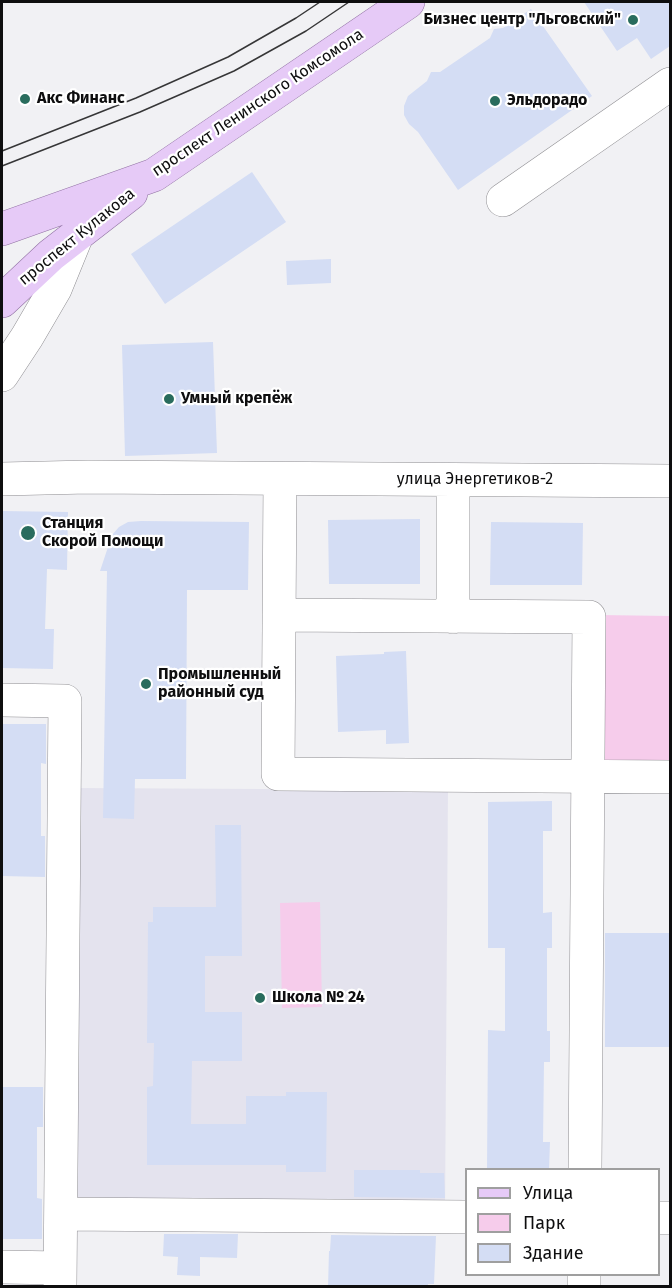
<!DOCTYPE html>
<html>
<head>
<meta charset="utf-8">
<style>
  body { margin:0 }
  #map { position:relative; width:672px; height:1288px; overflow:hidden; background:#f1f1f4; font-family:"Fira Sans",sans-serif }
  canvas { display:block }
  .frame { position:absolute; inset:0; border:3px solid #0e0e0f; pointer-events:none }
  .legend { position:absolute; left:465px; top:1168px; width:195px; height:108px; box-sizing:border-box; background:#fff; border:2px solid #9f9f9f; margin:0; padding:8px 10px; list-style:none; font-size:18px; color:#0e0e0f }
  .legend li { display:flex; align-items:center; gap:12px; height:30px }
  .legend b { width:30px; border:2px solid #9f9f9f }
</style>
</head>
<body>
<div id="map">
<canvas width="672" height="1288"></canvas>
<div class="frame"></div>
<ul class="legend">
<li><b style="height:8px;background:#e6caf7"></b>Улица</li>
<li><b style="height:16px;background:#f6cceb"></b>Парк</li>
<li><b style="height:16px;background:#d4ddf4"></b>Здание</li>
</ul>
</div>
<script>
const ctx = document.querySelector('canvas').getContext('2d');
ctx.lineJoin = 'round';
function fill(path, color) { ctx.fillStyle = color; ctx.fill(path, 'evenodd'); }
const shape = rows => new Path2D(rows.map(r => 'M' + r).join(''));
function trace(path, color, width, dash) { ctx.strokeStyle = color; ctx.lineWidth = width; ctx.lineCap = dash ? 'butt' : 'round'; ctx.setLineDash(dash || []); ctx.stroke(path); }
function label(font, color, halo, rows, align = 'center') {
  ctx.font = font + ' "Fira Sans",sans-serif'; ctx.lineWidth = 4.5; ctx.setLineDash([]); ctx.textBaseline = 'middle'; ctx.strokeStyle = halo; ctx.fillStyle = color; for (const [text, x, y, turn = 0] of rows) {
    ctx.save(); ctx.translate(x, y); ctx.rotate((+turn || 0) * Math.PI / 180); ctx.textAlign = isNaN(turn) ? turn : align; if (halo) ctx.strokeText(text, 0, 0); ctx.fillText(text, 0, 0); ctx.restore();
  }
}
fill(shape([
  [75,788,448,790,445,1210,73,1206]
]), '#e4e3ee');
fill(shape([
  [599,615,670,616,670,768,597,768],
  [320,902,322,1007,282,1008,280,903]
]), '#f6cceb');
fill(shape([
  [584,2,670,2,670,46,651,59,637,38,617,51],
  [531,9,592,96,458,190,418,132,409,124,404,115,404,106,408,96,427,81,431,72,440,72,490,38,494,29,503,28],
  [252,172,286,222,165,304,131,254],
  [331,259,331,283,287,285,286,261],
  [213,342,217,453,125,456,122,345],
  [2,511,68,512,67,570,47,569,45,629,54,629,53,669,2,668],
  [420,519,420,584,329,584,328,520],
  [141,521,249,522,248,590,187,590,186,779,135,779,134,819,103,818,107,571,100,571,112,535,119,527,128,522],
  [491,522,583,523,582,585,490,585],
  [406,651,409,743,386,744,386,730,338,732,336,656,384,654,384,652],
  [2,724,46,724,46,764,41,763,41,836,45,836,45,877,2,876],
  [552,801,552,831,543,831,543,913,552,912,552,948,547,948,547,1031,550,1031,550,1062,544,1062,543,1142,550,1142,549,1170,487,1170,488,1030,505,1031,505,948,488,948,488,802],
  [215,825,241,825,242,956,205,956,205,1012,242,1012,242,1061,192,1061,191,1124,246,1124,246,1096,286,1096,286,1092,327,1092,326,1172,286,1172,286,1165,147,1165,147,1087,153,1086,154,1043,147,1043,148,922,153,922,153,907,216,907],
  [605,933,670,933,670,1047,605,1047],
  [2,1087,43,1087,43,1127,37,1127,37,1198,42,1199,42,1239,2,1239],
  [354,1170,420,1170,420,1173,444,1173,445,1198,354,1197],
  [164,1234,238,1234,237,1258,200,1257,200,1276,177,1275,178,1257,163,1256],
  [331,1235,436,1236,434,1284,428,1284,428,1287,328,1287,329,1251,330,1251]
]), '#d4ddf4');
const minor = shape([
  [503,200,670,84],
  [2,375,27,337,55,289,77,235],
  [2,479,88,477,670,481],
  [280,479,278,774,670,777],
  [279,615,589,617,585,1170],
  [453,617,453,480],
  [2,700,65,701,60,1286],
  [61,1214,466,1217],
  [658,1218,670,1218],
  [2,1267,60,1268],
  [584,1286,584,1274]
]);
const major = shape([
  [2,229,154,175,408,2],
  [2,301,51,255,131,193]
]);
trace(minor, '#8f8e92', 34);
trace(major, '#9071a2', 34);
trace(minor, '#fff', 33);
trace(major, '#e6caf7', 33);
trace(shape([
  [2,151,136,98,228,57,296,18,320,2],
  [2,166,140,112,234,71,306,31,349,2]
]), '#363637', 1.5);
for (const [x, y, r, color] of [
  [633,20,6,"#296c5d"],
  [25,99,6,"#296c5d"],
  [495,101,6,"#296c5d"],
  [169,399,6,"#296c5d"],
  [28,533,8,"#296c5d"],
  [146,684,6,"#296c5d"],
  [260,998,6,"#296c5d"]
]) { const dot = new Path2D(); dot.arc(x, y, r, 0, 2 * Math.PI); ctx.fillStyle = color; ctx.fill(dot); trace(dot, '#fff', 2); }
label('bold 16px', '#0e0e0f', '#fff', [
  ["Бизнес центр \"Льговский\"",621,20,"right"],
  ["Акс Финанс",37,99],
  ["Эльдорадо",507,101],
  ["Умный крепёж",181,399],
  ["Станция",42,524],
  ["Скорой Помощи",42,542],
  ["Промышленный",158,675],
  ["районный суд",158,693],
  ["Школа № 24",272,998]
], 'left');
label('16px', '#0e0e0f', '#fff', [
  ["проспект Ленинского Комсомола",258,103,-34],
  ["проспект Кулакова",77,237,-39],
  ["улица Энергетиков-2",475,480]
]);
</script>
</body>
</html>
